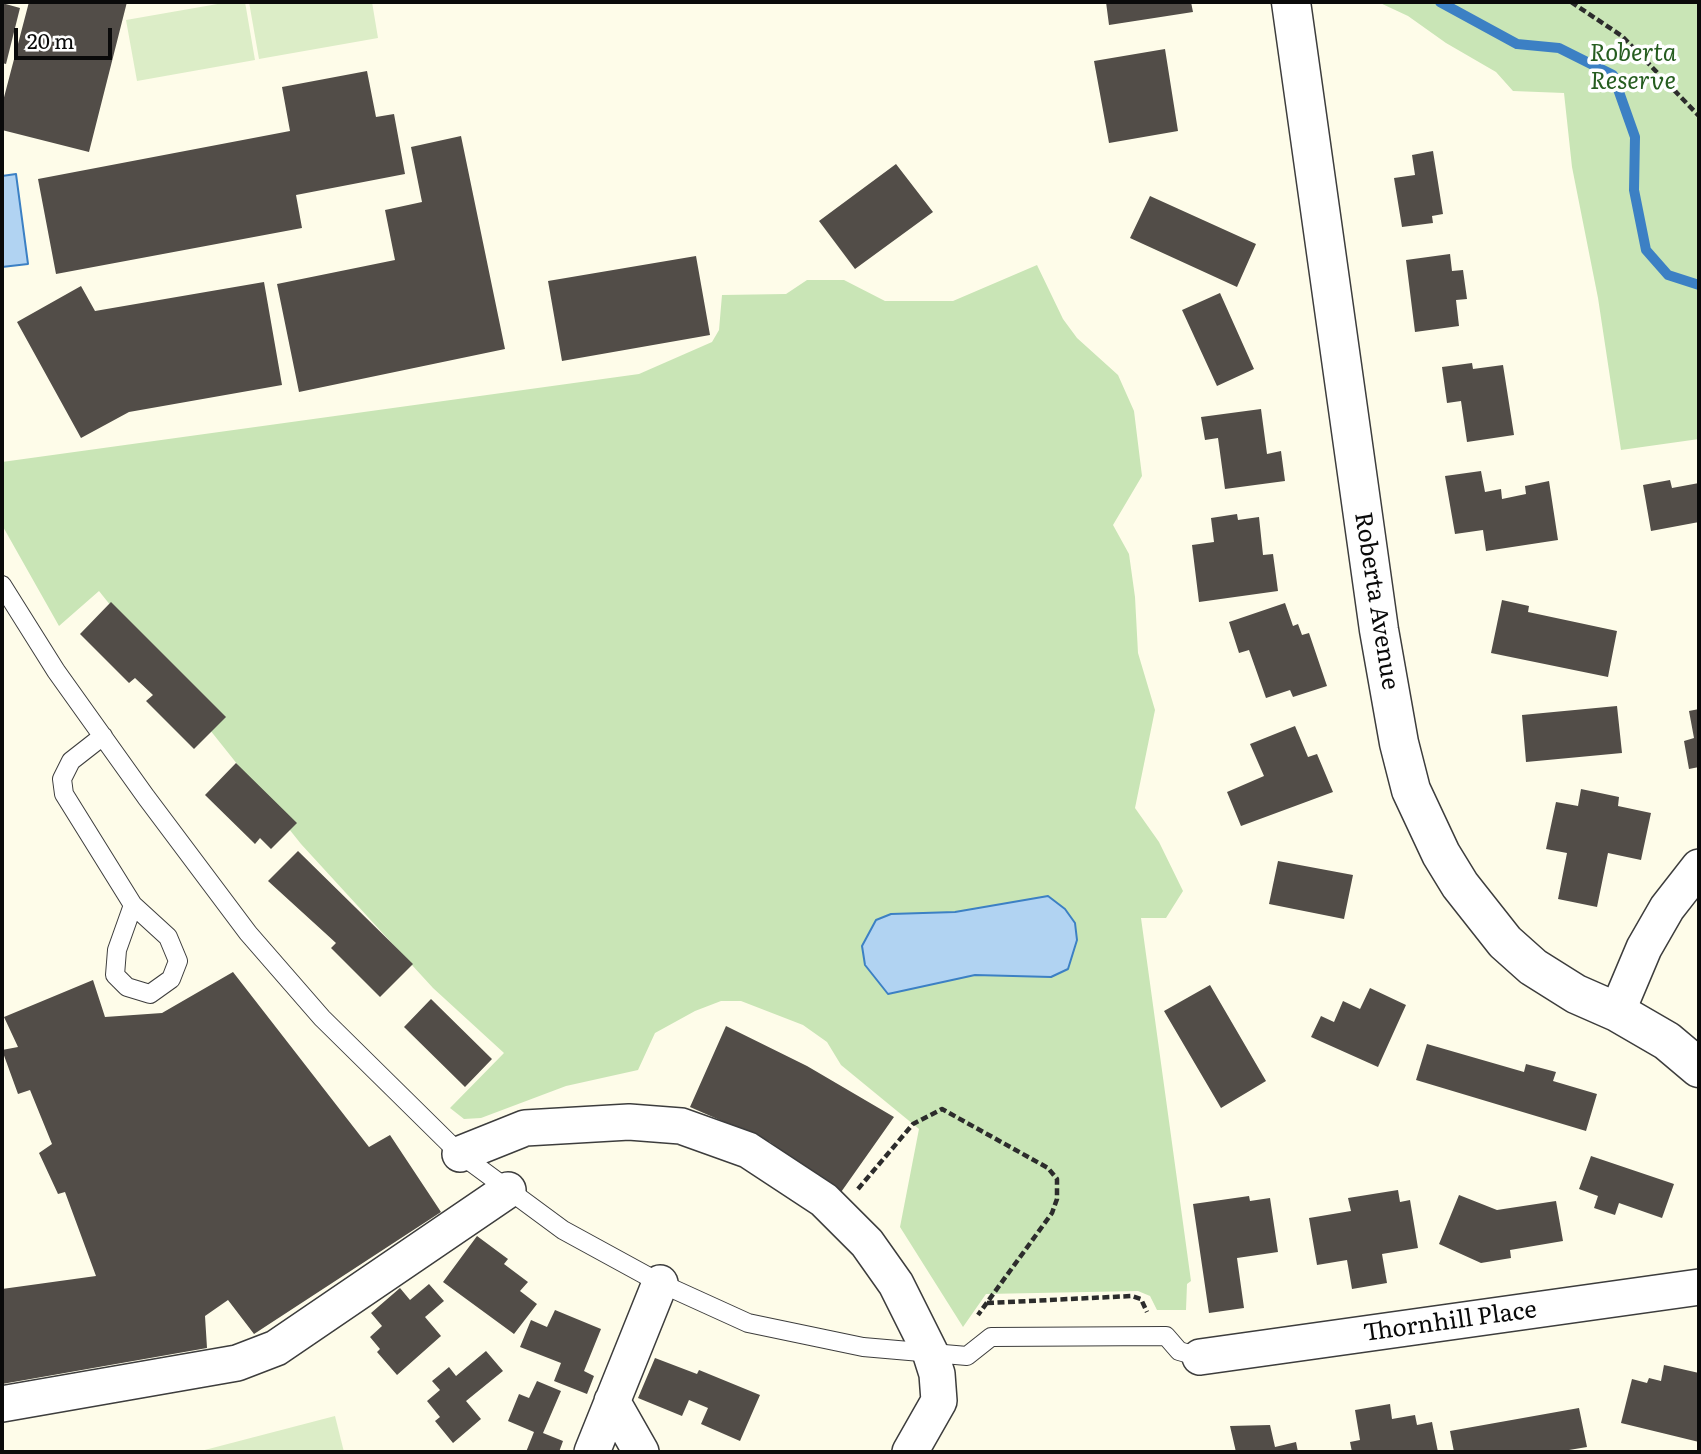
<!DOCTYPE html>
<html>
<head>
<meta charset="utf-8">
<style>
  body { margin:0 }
  #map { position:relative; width:1701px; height:1454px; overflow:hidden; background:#fefce9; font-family:Literata,serif }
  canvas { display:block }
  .frame { position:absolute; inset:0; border:4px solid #0a0a0a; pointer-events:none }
  .scale { position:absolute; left:14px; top:28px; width:98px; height:32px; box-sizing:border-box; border:4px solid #0a0a0a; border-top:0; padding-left:9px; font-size:21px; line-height:24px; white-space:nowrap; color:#0a0a0a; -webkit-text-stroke:5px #fff; paint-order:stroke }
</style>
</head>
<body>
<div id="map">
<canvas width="1701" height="1454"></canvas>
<div class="frame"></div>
<div class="scale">20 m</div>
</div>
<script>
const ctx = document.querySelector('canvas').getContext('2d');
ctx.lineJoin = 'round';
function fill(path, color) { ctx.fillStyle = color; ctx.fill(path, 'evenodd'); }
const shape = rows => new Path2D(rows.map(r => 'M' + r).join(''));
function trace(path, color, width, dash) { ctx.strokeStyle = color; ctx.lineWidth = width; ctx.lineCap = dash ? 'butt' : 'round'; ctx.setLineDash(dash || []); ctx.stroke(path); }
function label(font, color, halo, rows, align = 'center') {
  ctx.font = font + ' Literata,serif'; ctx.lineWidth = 7; ctx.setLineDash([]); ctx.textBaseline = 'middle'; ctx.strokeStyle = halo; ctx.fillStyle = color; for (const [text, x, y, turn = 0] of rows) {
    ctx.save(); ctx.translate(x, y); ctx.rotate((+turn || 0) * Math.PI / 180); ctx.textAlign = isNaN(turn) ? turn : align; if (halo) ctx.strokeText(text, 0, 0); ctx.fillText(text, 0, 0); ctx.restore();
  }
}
fill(shape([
  [1378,2,1699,2,1699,439,1621,450,1598,298,1572,167,1564,93,1513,91,1496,72,1446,43,1408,16],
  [1037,265,1063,319,1077,338,1118,375,1134,411,1142,476,1113,525,1129,554,1135,597,1138,653,1155,710,1135,808,1159,842,1183,891,1166,918,1141,918,1191,1281,1187,1284,1186,1310,1157,1310,1150,1296,1138,1291,986,1294,963,1327,900,1227,919,1129,841,1065,827,1042,803,1025,741,1001,721,1001,695,1011,655,1033,638,1070,566,1086,481,1118,464,1119,450,1108,504,1053,433,988,301,844,99,591,59,626,2,525,2,462,639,374,712,342,719,330,722,295,786,294,807,280,844,280,885,301,953,301]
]), '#c9e5b6');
fill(shape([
  [229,2,245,2,255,60,137,81,126,20],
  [249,2,372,2,378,38,259,59],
  [335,1416,344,1452,197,1452]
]), '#dcedc7');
const water = shape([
  [16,174,28,264,2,267,2,176,16,174],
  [1048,896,1065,909,1075,923,1077,940,1068,969,1051,977,975,975,888,994,865,965,862,946,876,920,891,914,955,912,1048,896]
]);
fill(water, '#b1d3f2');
trace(water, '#3c80c4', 2);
trace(shape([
  [1440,2,1517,44,1559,48,1613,75,1635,137,1634,190,1646,250,1668,275,1699,285]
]), '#3c80c4', 10);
fill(shape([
  [29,2,127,2,89,152,2,130,2,105],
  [1106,2,1191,2,1193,12,1109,25],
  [2,3,20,8,6,64,2,63],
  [1165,49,1178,131,1109,143,1094,61],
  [367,71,376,117,394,114,405,174,296,195,302,228,56,274,38,179,290,131,282,87],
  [461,136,505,349,299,392,277,284,395,260,385,210,422,202,411,147],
  [1433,151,1443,214,1432,216,1433,223,1402,227,1394,178,1415,175,1412,155],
  [896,164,933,212,855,269,819,221],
  [1150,196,1256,244,1237,287,1130,238],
  [1450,254,1452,271,1463,270,1467,299,1456,300,1459,326,1415,332,1406,260],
  [696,256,710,335,562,361,548,281],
  [264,282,282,385,129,412,81,438,17,322,81,286,95,311],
  [1220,293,1254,369,1217,386,1182,310],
  [1472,363,1473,369,1503,365,1514,435,1467,442,1461,401,1447,403,1442,367],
  [1261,409,1267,454,1281,451,1285,481,1225,489,1218,438,1205,440,1201,417],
  [1481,471,1485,492,1501,489,1502,499,1526,494,1525,486,1549,481,1558,540,1486,551,1483,530,1455,534,1445,476],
  [1670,480,1672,488,1699,483,1699,522,1651,531,1643,485],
  [1237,514,1238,520,1259,517,1263,555,1273,554,1278,591,1199,602,1192,545,1214,542,1211,518],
  [1502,600,1529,606,1528,612,1617,631,1608,677,1491,653],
  [111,602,226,717,194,749,146,701,153,695,135,678,129,683,80,634],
  [1285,603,1293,626,1298,624,1302,635,1309,633,1327,686,1293,697,1290,690,1266,698,1249,650,1239,653,1229,622],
  [1617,706,1622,753,1526,762,1522,715],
  [1699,709,1699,767,1689,769,1684,741,1694,738,1689,711],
  [1295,726,1308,757,1317,754,1333,792,1241,826,1227,792,1264,776,1250,744],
  [236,763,297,823,271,849,260,838,255,844,205,795],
  [1581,789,1619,797,1618,806,1651,813,1641,860,1608,853,1597,907,1558,899,1567,853,1546,849,1556,802,1578,806],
  [298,851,413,964,380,997,331,948,336,943,268,881],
  [1278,861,1353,875,1344,919,1269,904],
  [233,972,369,1147,390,1135,441,1212,254,1334,228,1300,205,1316,207,1348,2,1384,2,1289,96,1276,65,1192,58,1194,39,1153,52,1144,30,1090,18,1094,2,1050,18,1047,4,1017,93,980,105,1017,162,1013],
  [1210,985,1266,1081,1221,1108,1164,1011],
  [1370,988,1406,1005,1378,1067,1311,1037,1321,1016,1334,1022,1343,1001,1360,1009],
  [431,999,492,1059,465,1087,404,1027],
  [726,1026,807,1066,894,1117,839,1195,770,1142,690,1107],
  [1427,1044,1524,1072,1526,1064,1556,1072,1553,1081,1597,1094,1586,1131,1416,1080],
  [1591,1156,1674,1184,1662,1218,1619,1203,1615,1215,1594,1208,1598,1196,1579,1189],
  [1398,1190,1400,1202,1410,1200,1418,1248,1382,1254,1387,1283,1352,1289,1347,1260,1317,1265,1309,1218,1351,1211,1348,1198],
  [1459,1195,1497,1210,1556,1201,1563,1241,1510,1250,1511,1258,1481,1263,1439,1244],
  [1249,1196,1250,1201,1270,1198,1278,1252,1237,1258,1244,1308,1209,1313,1193,1204],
  [477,1236,508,1259,504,1264,528,1282,520,1291,537,1304,514,1334,443,1282],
  [429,1284,444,1301,425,1317,441,1336,397,1375,377,1352,380,1349,370,1337,382,1326,371,1313,400,1288,410,1300],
  [555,1310,601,1329,584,1371,594,1376,587,1394,554,1381,561,1363,520,1347,531,1320,547,1327],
  [486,1351,503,1371,466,1401,481,1419,453,1443,435,1421,440,1417,427,1401,440,1390,432,1381,449,1367,456,1376],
  [655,1358,697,1374,699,1370,760,1395,740,1441,701,1424,708,1408,689,1400,682,1416,638,1398],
  [1664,1365,1699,1373,1699,1442,1621,1423,1632,1379,1647,1383,1649,1378,1661,1381],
  [537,1381,561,1391,543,1433,563,1441,559,1452,526,1452,534,1432,508,1421,519,1394,529,1398],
  [1390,1404,1392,1419,1415,1415,1417,1425,1432,1422,1438,1452,1352,1452,1350,1442,1360,1440,1355,1410],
  [1579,1408,1587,1447,1557,1452,1454,1452,1450,1431],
  [1270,1425,1275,1447,1296,1442,1298,1452,1236,1452,1230,1426]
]), '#524d48');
const service = shape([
  [2,585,56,671,146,797,248,933,322,1018,460,1154,563,1230,660,1283,748,1323,863,1347,967,1356,991,1337,1166,1336,1179,1351,1200,1357],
  [103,736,71,761,62,779,64,794,133,905,168,937,178,961,171,979,150,994,127,987,115,975,117,950,133,905]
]);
const minor = shape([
  [1617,1012,1644,948,1667,908,1699,867],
  [460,1154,525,1128,629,1122,681,1126,748,1150,824,1200,867,1243,896,1284,930,1352,937,1374,939,1401,910,1452],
  [1200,1357,1699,1287],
  [612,1401,641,1452],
  [2,1404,237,1363,276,1348,508,1190],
  [592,1452,660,1283]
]);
const tertiary = shape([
  [1291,2,1379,630,1399,743,1411,790,1441,854,1460,885,1505,942,1533,967,1576,994,1617,1012,1667,1041,1699,1068]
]);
trace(service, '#3d3d3d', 20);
trace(minor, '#3d3d3d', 38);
trace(tertiary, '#3d3d3d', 41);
trace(shape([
  [1571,2,1622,36,1699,116],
  [858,1189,913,1124,942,1109,1048,1168,1057,1179,1057,1199,1052,1213,978,1315],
  [987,1303,1132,1296,1141,1299,1147,1312]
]), '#2c2c2c', 4.5, [7, 3.5]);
trace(service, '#fff', 18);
trace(minor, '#fff', 35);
trace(tertiary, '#fff', 38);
label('italic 24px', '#265d20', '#fff', [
  ["Roberta",1633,54],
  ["Reserve",1633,82]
]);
label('24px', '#0a0a0a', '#fff', [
  ["Roberta Avenue",1376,601,81],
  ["Thornhill Place",1450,1322,-8]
]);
</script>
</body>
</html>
